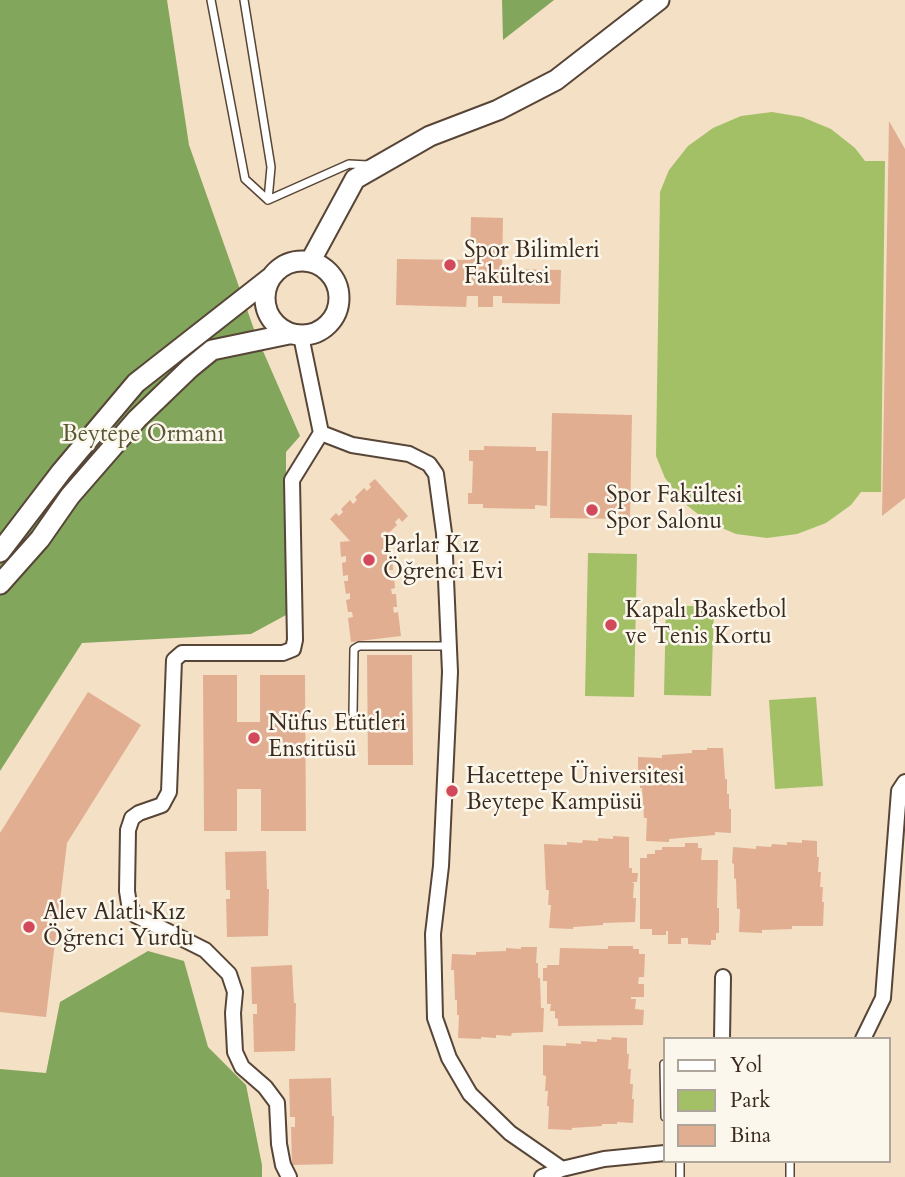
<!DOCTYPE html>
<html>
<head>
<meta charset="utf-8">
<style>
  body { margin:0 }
  #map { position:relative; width:905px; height:1177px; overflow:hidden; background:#f4e0c4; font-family:Cardo,serif }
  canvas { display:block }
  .legend { position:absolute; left:663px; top:1037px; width:228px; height:126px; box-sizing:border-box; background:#fbf7ec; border:2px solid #aea59a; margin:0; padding:9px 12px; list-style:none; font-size:21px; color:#3b2a1e }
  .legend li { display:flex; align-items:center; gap:14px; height:35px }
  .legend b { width:35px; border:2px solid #aea59a }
</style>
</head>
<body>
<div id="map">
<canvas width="905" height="1177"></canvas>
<ul class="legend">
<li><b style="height:9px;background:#fff"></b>Yol</li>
<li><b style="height:19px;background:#a3c067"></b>Park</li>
<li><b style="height:19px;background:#e1ae92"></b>Bina</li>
</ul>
</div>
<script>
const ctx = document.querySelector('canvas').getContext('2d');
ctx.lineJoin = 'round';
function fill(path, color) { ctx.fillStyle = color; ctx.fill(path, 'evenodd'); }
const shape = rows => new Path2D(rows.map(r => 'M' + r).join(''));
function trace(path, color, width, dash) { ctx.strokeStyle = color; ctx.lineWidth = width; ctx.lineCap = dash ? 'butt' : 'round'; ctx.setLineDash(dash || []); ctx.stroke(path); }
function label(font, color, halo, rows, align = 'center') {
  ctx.font = font + ' Cardo,serif'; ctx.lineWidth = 5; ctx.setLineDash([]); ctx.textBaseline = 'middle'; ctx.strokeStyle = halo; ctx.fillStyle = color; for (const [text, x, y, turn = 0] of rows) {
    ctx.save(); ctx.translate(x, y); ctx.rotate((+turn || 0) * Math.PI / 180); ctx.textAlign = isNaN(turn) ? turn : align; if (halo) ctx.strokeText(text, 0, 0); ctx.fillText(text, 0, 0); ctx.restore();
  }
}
fill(shape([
  [772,112,802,117,831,129,855,148,865,161,885,161,881,492,861,492,851,505,826,523,797,534,767,538,736,534,708,522,684,503,665,478,656,456,660,192,669,170,688,146,713,128,741,116],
  [588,553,637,554,634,697,585,696],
  [666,605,714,607,711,696,664,695],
  [816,697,823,786,775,789,769,700]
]), '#a3c067');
fill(shape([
  [0,0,167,0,189,145,256,335,300,436,286,452,286,615,251,634,82,643,0,771],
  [502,0,554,0,503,40],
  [148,951,184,961,208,1047,246,1085,262,1165,262,1177,0,1177,0,1069,46,1073,60,1002]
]), '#82a65c');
fill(shape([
  [889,121,905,149,905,498,882,516],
  [471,217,503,218,502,269,561,270,560,304,502,303,502,296,493,296,493,307,478,307,478,296,467,296,466,307,396,305,397,259,470,260],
  [552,413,632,415,630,519,550,518],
  [484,446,536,447,536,451,548,451,547,506,535,505,535,509,483,508,483,504,468,504,468,493,472,493,473,461,469,461,469,450,484,450],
  [375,479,408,516,402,522,399,518,395,522,397,525,388,534,385,531,381,534,383,537,389,536,391,551,387,552,388,557,392,557,393,570,389,570,390,576,394,576,395,588,391,589,392,594,396,594,397,607,393,607,394,613,398,612,401,636,351,642,348,618,353,617,352,612,348,612,346,600,350,599,350,593,346,594,344,581,348,581,348,575,343,576,342,563,346,562,346,556,341,557,340,542,350,541,330,519,336,513,339,516,343,512,341,509,350,500,353,504,357,500,355,497,364,488,367,491,371,487,369,484],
  [367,655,412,655,413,765,368,765],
  [203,675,237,675,237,722,260,722,260,675,305,675,306,831,261,831,261,789,237,789,237,831,204,831],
  [88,692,141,725,67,843,46,1017,0,1012,0,833],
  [707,748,723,748,725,779,727,779,727,794,729,794,729,809,731,809,731,833,715,832,715,835,669,839,669,842,646,841,647,818,644,818,642,788,640,788,640,773,638,773,638,757,662,758,662,755,692,753,692,750,707,750],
  [613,836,629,837,629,868,632,868,632,873,638,873,637,882,631,882,634,883,633,898,636,898,635,922,603,923,603,925,573,927,573,929,549,928,551,905,548,905,549,890,546,890,544,844,567,845,567,842,582,843,583,840,598,841,598,838,613,839],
  [802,840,817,841,817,857,819,857,818,872,821,872,820,887,823,887,822,902,824,902,823,926,792,926,792,929,762,930,762,933,739,932,740,909,737,909,736,879,734,878,734,864,732,863,733,847,756,849,756,846,771,847,772,844,787,845,787,842,802,843],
  [685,843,698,843,698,848,702,848,701,860,718,860,717,908,719,908,719,933,716,933,716,940,711,940,711,945,688,944,688,938,681,938,681,944,668,944,668,931,666,931,666,935,652,935,652,929,640,929,640,858,647,858,647,854,655,854,655,850,662,850,662,847,685,847],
  [266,851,267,889,269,889,268,936,227,937,226,899,230,899,230,890,226,890,225,852],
  [608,946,633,946,633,949,639,949,639,954,645,954,644,977,639,977,638,984,644,984,644,997,631,997,631,999,636,999,635,1009,644,1010,643,1025,558,1026,558,1019,555,1018,555,1011,550,1011,551,1004,547,1004,547,981,543,981,543,968,547,968,547,965,559,965,560,948,608,949],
  [521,947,537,947,536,963,538,963,538,978,540,978,541,1008,544,1008,543,1032,512,1033,511,1036,496,1035,496,1038,481,1037,481,1039,458,1038,459,1015,457,1015,457,1000,455,1000,454,970,451,970,452,954,476,955,476,952,506,951,506,948,521,949],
  [292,965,294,1003,296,1003,295,1051,254,1052,253,1014,257,1014,257,1004,252,1004,251,967],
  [612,1037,627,1038,627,1054,629,1054,628,1069,631,1069,630,1084,633,1084,632,1099,634,1099,633,1123,617,1122,617,1124,602,1124,602,1126,572,1128,572,1130,548,1129,549,1106,547,1106,548,1091,545,1091,546,1076,543,1075,543,1045,566,1046,566,1043,581,1044,581,1041,597,1042,597,1039,611,1040],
  [331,1078,332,1116,334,1116,333,1164,292,1165,291,1127,295,1127,295,1117,290,1117,289,1079]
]), '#e1ae92');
const lane = shape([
  [211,0,245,179,268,200,271,167,244,0],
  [268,200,349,164,368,165],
  [353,713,354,649,359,646,448,646],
  [664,1064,665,1117],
  [680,1161,680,1177],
  [790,1161,790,1177]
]);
const street = shape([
  [321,433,352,445,409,454,429,464,436,474,444,533,450,672,441,866,433,934,435,1018,449,1058,470,1094,510,1133,562,1169],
  [722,1039,723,977],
  [863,1039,883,998,899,791,905,782],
  [289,1177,283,1165,279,1144,277,1103,265,1087,242,1067,235,1052,233,1013,235,992,229,974,205,950,135,915,129,904,127,891,128,830,132,818,139,813,162,805,169,792,174,660,182,653,283,653,293,649,295,640,292,480,321,433,301,336],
  [542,1177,562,1169,604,1159,665,1153]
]);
const secondary = shape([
  '265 298a37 37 0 1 1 74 0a37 37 0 1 1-74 0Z',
  [310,262,355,179,430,136,498,110,556,80,659,0],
  [0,552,61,472,136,383,270,278],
  [0,584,40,539,70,496,137,419,190,368,212,350,289,334]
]);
trace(lane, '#574537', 10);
trace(street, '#574537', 18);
trace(secondary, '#574537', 23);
trace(lane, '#fff', 7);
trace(street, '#fff', 14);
trace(secondary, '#fff', 19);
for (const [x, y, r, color] of [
  [450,265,7,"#d1495b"],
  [592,510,7,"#d1495b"],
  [369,560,7,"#d1495b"],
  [611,625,7,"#d1495b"],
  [254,738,7,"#d1495b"],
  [452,791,7,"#d1495b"],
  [29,927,7,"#d1495b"]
]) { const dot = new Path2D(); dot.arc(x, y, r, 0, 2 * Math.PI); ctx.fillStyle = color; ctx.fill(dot); trace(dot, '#fbf7ec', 2.5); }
label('23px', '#3b2a1e', '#fbf7ec', [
  ["Spor Bilimleri",464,252],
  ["Fakültesi",464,278],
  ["Spor Fakültesi",606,497],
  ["Spor Salonu",606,523],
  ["Parlar Kız",383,547],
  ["Öğrenci Evi",383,573],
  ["Kapalı Basketbol",625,612],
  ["ve Tenis Kortu",625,638],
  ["Nüfus Etütleri",268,725],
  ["Enstitüsü",268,751],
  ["Hacettepe Üniversitesi",466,778],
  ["Beytepe Kampüsü",466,804],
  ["Alev Alatlı Kız",43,914],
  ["Öğrenci Yurdu",43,940]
], 'left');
label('23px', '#5a5734', '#fbf7ec', [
  ["Beytepe Ormanı",143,436]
]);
</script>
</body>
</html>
